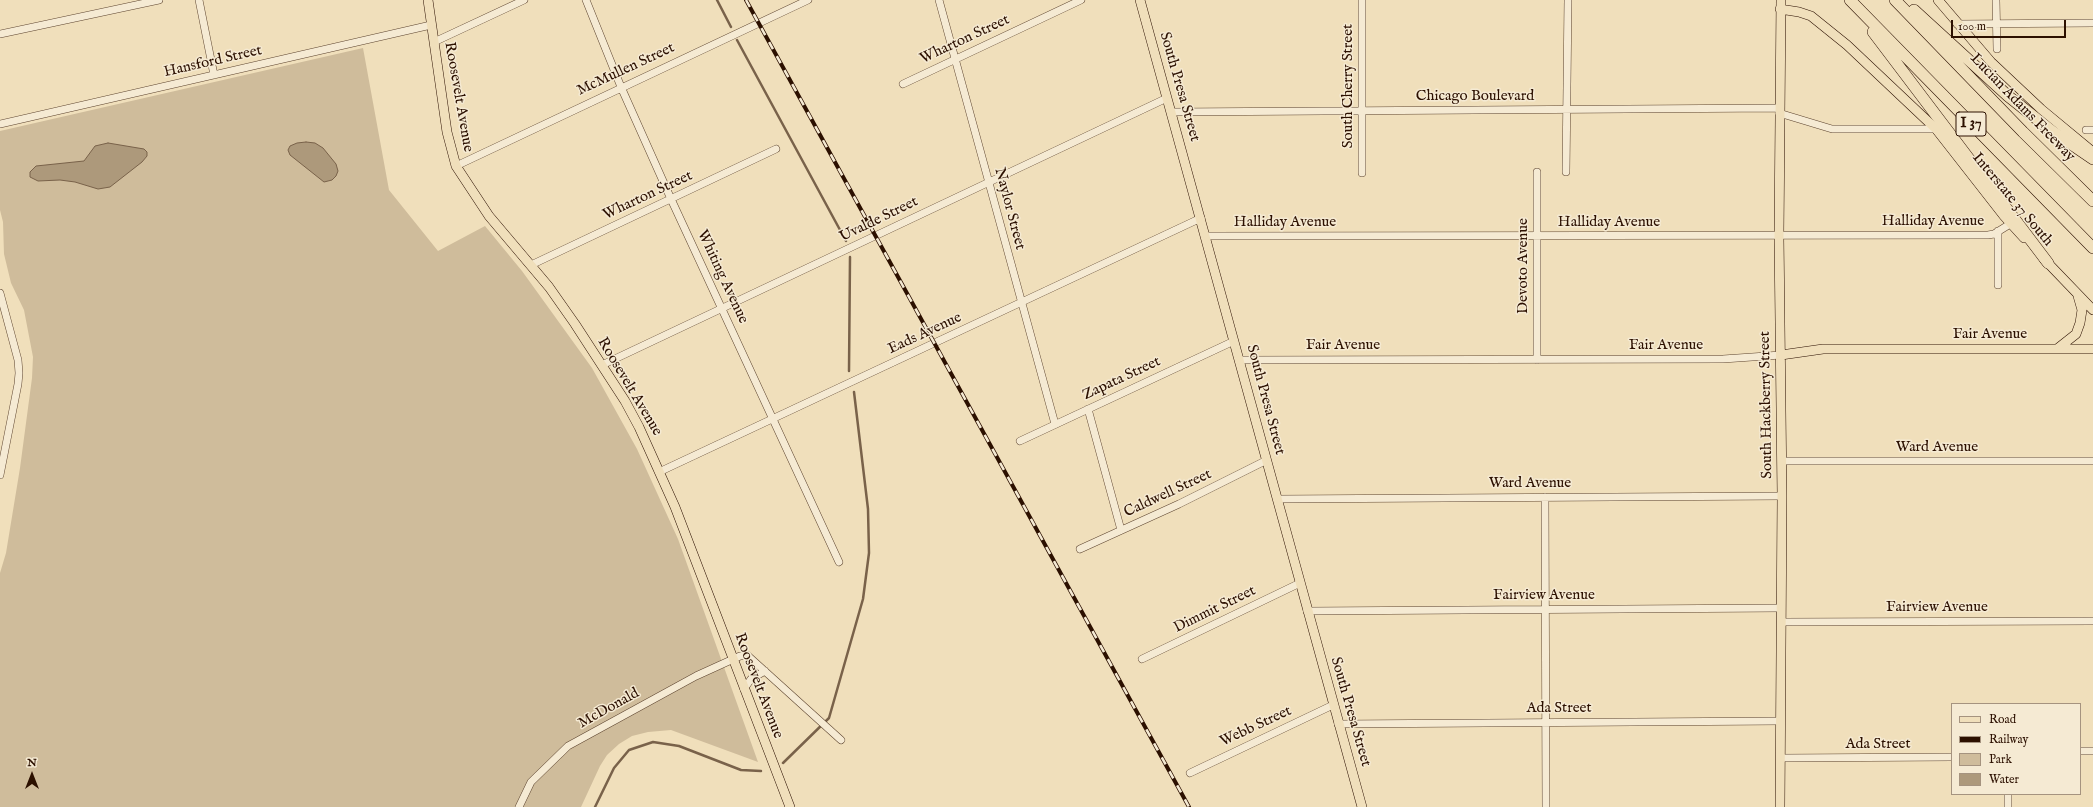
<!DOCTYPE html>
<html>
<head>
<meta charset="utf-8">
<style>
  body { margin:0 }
  #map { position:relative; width:2093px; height:807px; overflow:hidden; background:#f0dfbb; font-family:"IM FELL English",serif }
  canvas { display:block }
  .legend { position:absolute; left:1951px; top:703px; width:130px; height:92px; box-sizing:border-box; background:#f5ead3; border:1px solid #a5937f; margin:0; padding:5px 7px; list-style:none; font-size:12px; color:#2c1000 }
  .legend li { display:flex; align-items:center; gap:8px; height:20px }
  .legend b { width:20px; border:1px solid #a5937f }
  .north { position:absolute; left:12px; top:755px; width:40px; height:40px; -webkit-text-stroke:3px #f5ead3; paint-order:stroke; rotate:0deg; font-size:11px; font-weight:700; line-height:16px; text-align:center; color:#2c1000 }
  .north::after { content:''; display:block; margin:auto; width:14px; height:18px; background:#2c1000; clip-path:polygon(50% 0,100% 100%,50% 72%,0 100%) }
  .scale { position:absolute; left:1951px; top:20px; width:115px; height:18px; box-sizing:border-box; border:2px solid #2c1000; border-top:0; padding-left:5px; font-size:12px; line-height:14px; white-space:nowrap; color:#2c1000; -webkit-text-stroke:3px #f5ead3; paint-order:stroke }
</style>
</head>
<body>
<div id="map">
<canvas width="2093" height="807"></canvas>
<ul class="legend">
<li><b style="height:5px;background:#f0dfbb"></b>Road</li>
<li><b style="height:5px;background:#2c1000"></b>Railway</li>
<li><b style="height:11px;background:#cfbc9b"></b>Park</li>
<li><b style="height:11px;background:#ad997b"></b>Water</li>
</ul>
<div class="north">N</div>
<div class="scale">100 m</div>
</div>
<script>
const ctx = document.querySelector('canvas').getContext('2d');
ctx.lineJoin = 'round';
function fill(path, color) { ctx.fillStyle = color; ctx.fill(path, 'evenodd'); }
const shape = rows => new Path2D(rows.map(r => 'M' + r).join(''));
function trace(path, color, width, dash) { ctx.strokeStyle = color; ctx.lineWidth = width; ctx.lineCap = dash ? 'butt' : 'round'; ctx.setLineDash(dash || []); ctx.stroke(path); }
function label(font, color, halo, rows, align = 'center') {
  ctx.font = font + ' "IM FELL English",serif'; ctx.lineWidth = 3; ctx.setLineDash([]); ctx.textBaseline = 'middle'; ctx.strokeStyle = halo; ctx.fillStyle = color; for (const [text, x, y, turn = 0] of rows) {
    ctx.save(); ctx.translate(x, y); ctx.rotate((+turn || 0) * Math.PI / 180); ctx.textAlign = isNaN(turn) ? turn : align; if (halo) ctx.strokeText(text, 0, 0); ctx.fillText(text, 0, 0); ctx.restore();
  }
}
fill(shape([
  [363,48,389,190,438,251,485,226,522,271,592,368,637,449,678,539,758,762,671,730,648,732,632,736,619,744,607,755,600,766,581,807,0,807,0,573,6,553,20,468,32,378,33,357,24,310,11,283,4,254,3,222,0,210,0,131]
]), '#cfbc9b');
const water = shape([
  [306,142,315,143,323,148,336,164,338,171,336,176,332,180,324,182,290,155,288,150,290,146,297,143,306,142],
  [108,143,144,149,147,152,147,156,142,162,110,187,98,189,75,182,60,180,38,181,30,177,30,172,36,166,84,161,95,146,108,143]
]);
fill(water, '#ad997b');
trace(water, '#79624a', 1);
trace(shape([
  [717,0,731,27],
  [737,40,846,241],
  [849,371,850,257],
  [783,763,829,718,863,599,869,553,868,509,854,392],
  [595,807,614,768,629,750,653,742,679,746,741,770,761,771]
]), '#79624a', 2.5);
const minor = shape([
  [199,0,214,75],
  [586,0,621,87,671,199,839,562],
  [939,0,1055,424],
  [1362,0,1362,173],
  [1996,0,1997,49],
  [1957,24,2093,23],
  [0,34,159,0],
  [434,42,524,0],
  [903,84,1081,0],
  [1172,112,1779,108],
  [1779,113,1832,129,1936,129],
  [0,124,431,25],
  [2086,130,2093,130],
  [456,166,808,0],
  [1537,172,1537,360],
  [1566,172,1568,0],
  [1206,236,1988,235,1994,234,2010,224],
  [531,265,776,149],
  [1998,285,1998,231],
  [0,293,18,360,19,373,18,384,0,475],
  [1239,360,1723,359,1781,355],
  [602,365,1167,98],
  [1088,409,1121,530],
  [1020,441,1234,341],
  [1782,461,2093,461],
  [659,472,1201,218],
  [1545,497,1546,807],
  [1277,499,1782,496],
  [1080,549,1179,504,1267,460],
  [1307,611,1781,608],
  [1781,622,2093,621],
  [1142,659,1300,583],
  [744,689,751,679,765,671],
  [1338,724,1781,721],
  [2080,751,2093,751],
  [1780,758,1952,757],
  [1190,773,1333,705],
  [519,807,531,782,568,746,696,676,740,656,747,655,841,740],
  [2008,807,2008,794]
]);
const major = shape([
  [428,0,447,132,456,166,489,216,549,287,575,324,625,401,639,427,675,507,790,807],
  [1140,0,1362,807],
  [1938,0,1991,62,2041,109,2093,152],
  [1780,9,1799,12,1811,16,1847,45,1936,129,2004,216,2024,238],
  [2044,259,2093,310],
  [2057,349,2076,334,2080,323,2082,310,2078,296],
  [1781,355,1823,349,2093,349],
  [1780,807,1782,496,1779,236,1781,0]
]);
const highway = shape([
  [1850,0,2093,248],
  [1895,0,2023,132,2093,201],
  [1914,10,2008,96,2052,131,2093,159],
  [1873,32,2048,263]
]);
trace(minor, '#5d442f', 8);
trace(major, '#2c1000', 10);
trace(highway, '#2c1000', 12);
trace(minor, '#f5ead3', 7);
trace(major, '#f0dfbb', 9);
trace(highway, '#f0dfbb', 11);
const rail = shape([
  [746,0,1189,807]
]);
trace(rail, '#2c1000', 4);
trace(rail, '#f5ead3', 2.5, [8]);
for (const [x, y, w] of [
  [1971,124,30]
]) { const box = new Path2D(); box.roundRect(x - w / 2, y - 12, w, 24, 3); ctx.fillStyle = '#f5ead3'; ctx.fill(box); trace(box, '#2c1000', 1); }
label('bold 14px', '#2c1000', null, [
  ["I 37",1971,124]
]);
label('15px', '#2c1000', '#f5ead3', [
  ["Wharton Street",965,40,-25],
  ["Hansford Street",213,62,-13],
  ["McMullen Street",626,70,-25],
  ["South Cherry Street",1349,86,-90],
  ["South Presa Street",1179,87,74],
  ["Roosevelt Avenue",458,97,80],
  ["Chicago Boulevard",1475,97],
  ["Lucian Adams Freeway",2022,108,46],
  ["Wharton Street",648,196,-25],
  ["Interstate 37 South",2012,200,50],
  ["Naylor Street",1009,209,75],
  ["Uvalde Street",879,220,-26],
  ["Halliday Avenue",1933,222],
  ["Halliday Avenue",1285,223],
  ["Halliday Avenue",1609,223],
  ["Devoto Avenue",1524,266,-90],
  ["Whiting Avenue",722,277,65],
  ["Eads Avenue",925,334,-25],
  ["Fair Avenue",1990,335],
  ["Fair Avenue",1343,346],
  ["Fair Avenue",1666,346],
  ["Zapata Street",1122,379,-25],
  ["Roosevelt Avenue",629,387,59],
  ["South Presa Street",1265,400,75],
  ["South Hackberry Street",1767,405,-91],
  ["Ward Avenue",1937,448],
  ["Ward Avenue",1530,484],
  ["Caldwell Street",1168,494,-25],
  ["Fairview Avenue",1544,596],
  ["Fairview Avenue",1937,608],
  ["Dimmit Street",1215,610,-26],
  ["Roosevelt Avenue",758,686,69],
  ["McDonald",609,709,-29],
  ["Ada Street",1559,709],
  ["South Presa Street",1350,712,74],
  ["Webb Street",1256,727,-25],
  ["Ada Street",1878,745]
]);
</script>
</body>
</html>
